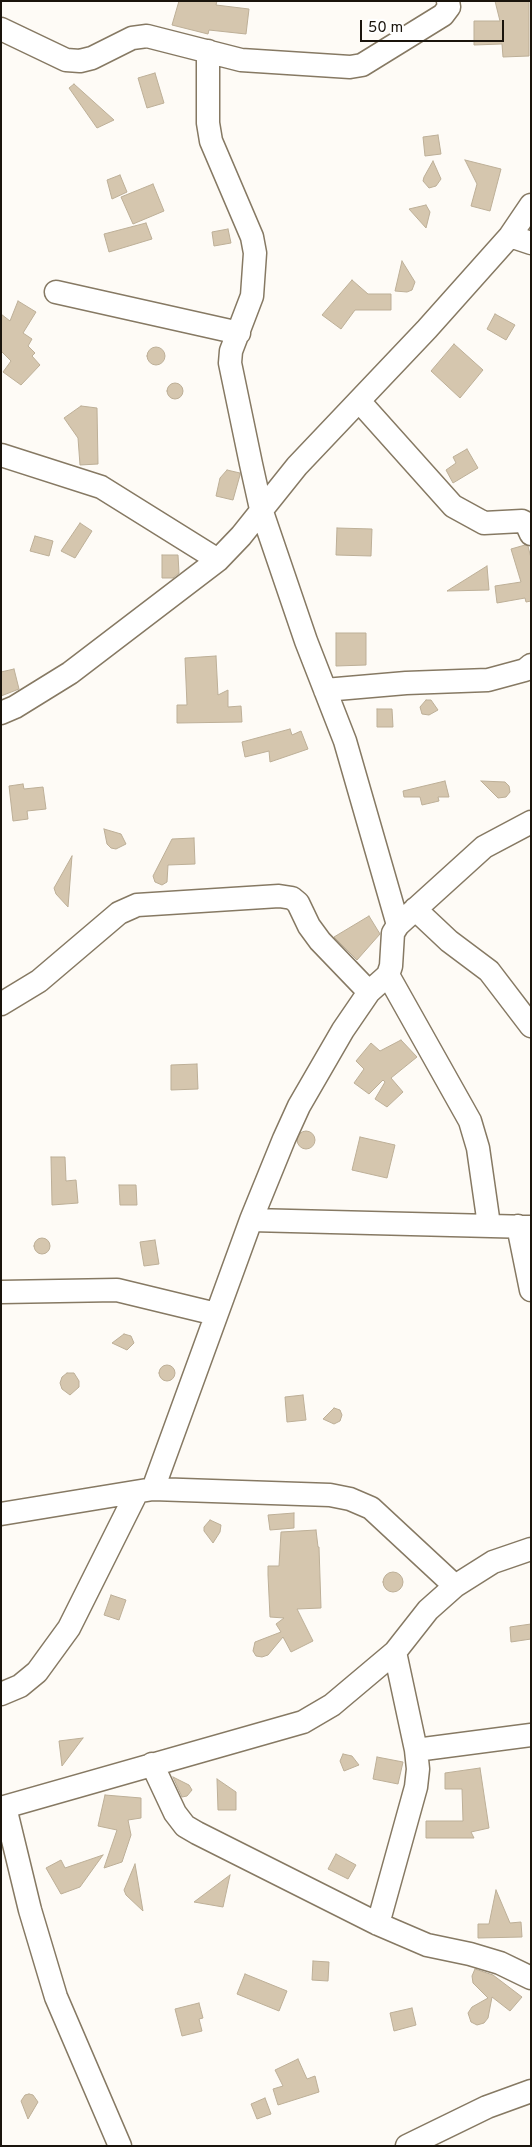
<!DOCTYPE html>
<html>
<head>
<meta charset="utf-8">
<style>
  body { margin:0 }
  #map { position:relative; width:532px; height:2147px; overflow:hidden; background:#fefbf6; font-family:Overpass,sans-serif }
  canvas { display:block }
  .frame { position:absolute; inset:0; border:2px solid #1a140c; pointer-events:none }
  .scale { position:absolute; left:360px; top:20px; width:144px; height:22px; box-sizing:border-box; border:2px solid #1a140c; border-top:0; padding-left:6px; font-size:15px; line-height:18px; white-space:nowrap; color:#1a140c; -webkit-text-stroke:4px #fff; paint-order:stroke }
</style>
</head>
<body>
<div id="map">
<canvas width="532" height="2147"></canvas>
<div class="frame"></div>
<div class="scale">50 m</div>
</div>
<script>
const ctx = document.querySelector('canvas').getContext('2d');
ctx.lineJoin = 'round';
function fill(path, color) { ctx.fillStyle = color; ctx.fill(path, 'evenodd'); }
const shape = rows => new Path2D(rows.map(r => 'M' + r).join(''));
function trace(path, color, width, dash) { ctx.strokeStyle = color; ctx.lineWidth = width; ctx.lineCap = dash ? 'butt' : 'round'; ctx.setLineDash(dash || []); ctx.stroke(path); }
const building = shape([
  [179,1,217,1,216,5,249,9,246,34,209,30,208,34,172,25,179,1],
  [495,1,529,1,529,56,503,57,502,44,474,45,474,21,500,21,495,1],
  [155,73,164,103,147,108,138,78,155,73],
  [74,84,114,120,97,128,69,88,74,84],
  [438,135,441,154,425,156,423,137,438,135],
  [465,160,501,169,490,211,471,206,477,184,465,160],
  [433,161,441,179,436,186,429,188,423,181,424,177,433,161],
  [120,175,127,192,112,199,107,180,120,175],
  [153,184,164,211,133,224,121,197,153,184],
  [426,205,430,212,426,228,409,209,426,205],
  [146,223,152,239,109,252,104,234,146,223],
  [228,229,231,243,214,246,212,232,228,229],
  [402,261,415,282,412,290,407,292,395,291,402,261],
  [352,280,368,294,391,294,391,310,355,310,341,329,322,315,352,280],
  [18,301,36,312,23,333,32,339,28,346,35,353,32,356,40,365,21,385,3,372,11,361,1,351,1,314,10,321,18,301],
  [495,314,515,325,506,340,487,329,495,314],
  [454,344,483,370,460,398,431,371,454,344],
  '147 356a9 9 0 1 1 18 0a9 9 0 1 1-18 0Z',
  '167 391a8 8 0 1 1 16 0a8 8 0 1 1-16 0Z',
  [81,406,97,408,98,464,80,465,78,438,64,418,81,406],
  [467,449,478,468,453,483,446,470,456,463,453,457,467,449],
  [227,470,240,473,240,475,233,500,216,496,220,478,227,470],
  [80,523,92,531,75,558,61,551,80,523],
  [337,528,372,529,371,556,336,555,337,528],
  [35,536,53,541,49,556,30,551,35,536],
  [525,545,528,546,531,558,531,601,526,602,525,598,497,603,495,586,521,582,511,549,525,545],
  [162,555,178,555,179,573,173,578,162,578,162,555],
  [487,566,489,590,447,591,487,566],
  [336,633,366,633,366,665,336,666,336,633],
  [216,656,218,695,228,690,228,707,241,706,242,722,177,723,177,705,187,705,185,658,216,656],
  [14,669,19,689,1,696,1,672,14,669],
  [426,700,431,700,438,710,429,715,422,714,420,707,426,700],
  [377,709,392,709,393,727,377,727,377,709],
  [290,729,292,735,301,731,308,749,270,762,269,751,245,757,242,742,290,729],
  [445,781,449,797,438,797,439,801,422,805,420,797,404,797,403,791,445,781],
  [481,781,505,782,509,786,510,792,506,797,498,798,481,781],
  [23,784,24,789,43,787,46,809,27,811,28,819,13,821,9,786,23,784],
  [104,829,121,834,126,844,116,849,111,848,107,844,104,829],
  [194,838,195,864,168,865,167,882,162,885,155,882,153,876,172,839,194,838],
  [72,856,68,907,56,894,54,888,72,856],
  [369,916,380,934,357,960,334,937,369,916],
  [401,1040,417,1057,391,1078,403,1092,387,1107,375,1099,385,1082,383,1080,369,1094,354,1083,364,1069,356,1061,371,1043,380,1051,401,1040],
  [197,1064,198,1089,171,1090,171,1065,197,1064],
  '297 1140a9 9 0 1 1 18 0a9 9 0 1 1-18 0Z',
  [360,1137,395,1145,387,1178,352,1170,360,1137],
  [51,1157,65,1157,66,1181,76,1180,78,1203,52,1205,51,1157],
  [119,1185,136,1185,137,1205,120,1205,119,1185],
  '34 1246a8 8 0 1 1 16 0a8 8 0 1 1-16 0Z',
  [155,1240,159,1264,144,1266,140,1242,155,1240],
  [124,1334,131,1336,134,1343,127,1350,112,1343,124,1334],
  '159 1373a8 8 0 1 1 16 0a8 8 0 1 1-16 0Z',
  [67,1373,74,1373,79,1381,79,1387,70,1395,62,1389,60,1383,62,1377,67,1373],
  [303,1395,306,1420,287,1422,285,1397,303,1395],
  [334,1408,340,1410,342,1415,340,1421,334,1424,323,1419,334,1408],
  [294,1513,294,1528,270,1530,268,1515,294,1513],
  [210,1520,221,1525,220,1532,213,1543,204,1531,204,1527,210,1520],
  [316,1530,318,1547,319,1547,321,1608,297,1609,313,1641,291,1652,283,1637,268,1655,262,1657,256,1656,253,1651,255,1642,281,1632,276,1624,284,1618,270,1617,268,1575,268,1566,279,1566,281,1532,316,1530],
  '383 1582a10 10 0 1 1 20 0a10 10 0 1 1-20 0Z',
  [111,1595,126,1600,119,1620,104,1615,111,1595],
  [531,1624,531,1639,511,1642,510,1627,531,1624],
  [83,1738,62,1766,59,1741,83,1738],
  [343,1754,352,1756,359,1765,344,1771,340,1761,343,1754],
  [377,1757,403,1762,398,1784,373,1779,377,1757],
  [480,1768,489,1828,471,1832,474,1838,426,1838,426,1821,463,1821,462,1789,445,1789,445,1773,480,1768],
  [173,1777,189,1785,192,1790,187,1796,182,1797,173,1777],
  [217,1779,236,1792,236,1810,218,1810,217,1779],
  [105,1795,141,1798,141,1818,128,1820,131,1835,122,1862,104,1868,117,1830,98,1826,105,1795],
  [336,1854,356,1865,348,1879,328,1869,336,1854],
  [103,1855,80,1887,61,1894,46,1868,61,1860,65,1868,103,1855],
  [135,1864,143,1911,126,1895,124,1890,135,1864],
  [230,1875,223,1907,194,1902,230,1875],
  [496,1890,510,1923,521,1922,522,1937,478,1938,478,1924,489,1924,496,1890],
  [313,1961,329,1962,328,1981,312,1980,313,1961],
  [475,1969,493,1975,522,1997,510,2011,492,1997,488,2018,484,2023,477,2025,471,2022,468,2013,472,2007,488,1998,473,1983,472,1976,475,1969],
  [245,1974,287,1991,279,2011,237,1994,245,1974],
  [199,2003,203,2018,199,2019,202,2031,182,2036,175,2009,199,2003],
  [412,2008,416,2025,394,2031,390,2013,412,2008],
  [298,2059,307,2079,315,2076,319,2092,278,2105,273,2089,283,2086,275,2070,298,2059],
  [29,2094,33,2095,38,2102,28,2119,21,2101,25,2095,29,2094],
  [265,2098,271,2114,257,2119,251,2104,265,2098]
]);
fill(building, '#d5c6ae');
trace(building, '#bdaf97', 1);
const minor = shape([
  [1,29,66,60,80,61,92,58,132,38,147,36,241,60,350,67,362,65,443,15,449,7,448,1],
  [208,51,208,123,211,141,252,237,255,253,252,296,231,351,230,363,251,464,261,509,306,641,345,741,398,925],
  [510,236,531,243],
  [56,292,239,333],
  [359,401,453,506,484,523,522,521,526,523,531,534],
  [1,455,101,487,218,560],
  [325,690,406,683,488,680,525,670,531,665],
  [1,713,15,707,70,673,218,560,241,536,297,466,427,329,510,236,531,205],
  [415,909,449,941,489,971,531,1026],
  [388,975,470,1121,478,1148,489,1225],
  [1,1004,39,981,119,913,137,905,279,896,292,898,298,903,309,926,320,941,369,992],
  [251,1220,531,1227],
  [518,1226,531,1290],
  [1,1292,117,1290,216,1314],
  [153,1489,251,1220,284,1139,299,1106,343,1030,369,992,388,975,391,966,393,933,398,925,484,847,531,822],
  [1,1514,153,1489,330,1495,350,1499,371,1508,455,1586],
  [1,1694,20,1686,37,1672,69,1628,137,1492],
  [416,1750,531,1735],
  [152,1764,175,1813,185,1826,197,1833,378,1924,427,1945,470,1954,500,1963,531,1978],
  [5,1807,30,1910,56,1997,120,2146],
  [1,1808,303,1722,332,1705,395,1652,428,1610,455,1586,493,1562,531,1549],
  [378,1924,416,1787,418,1769,416,1750,395,1652],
  [407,2146,487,2107,531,2091]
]);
trace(minor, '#867963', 25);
trace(minor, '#fff', 22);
</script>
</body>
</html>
